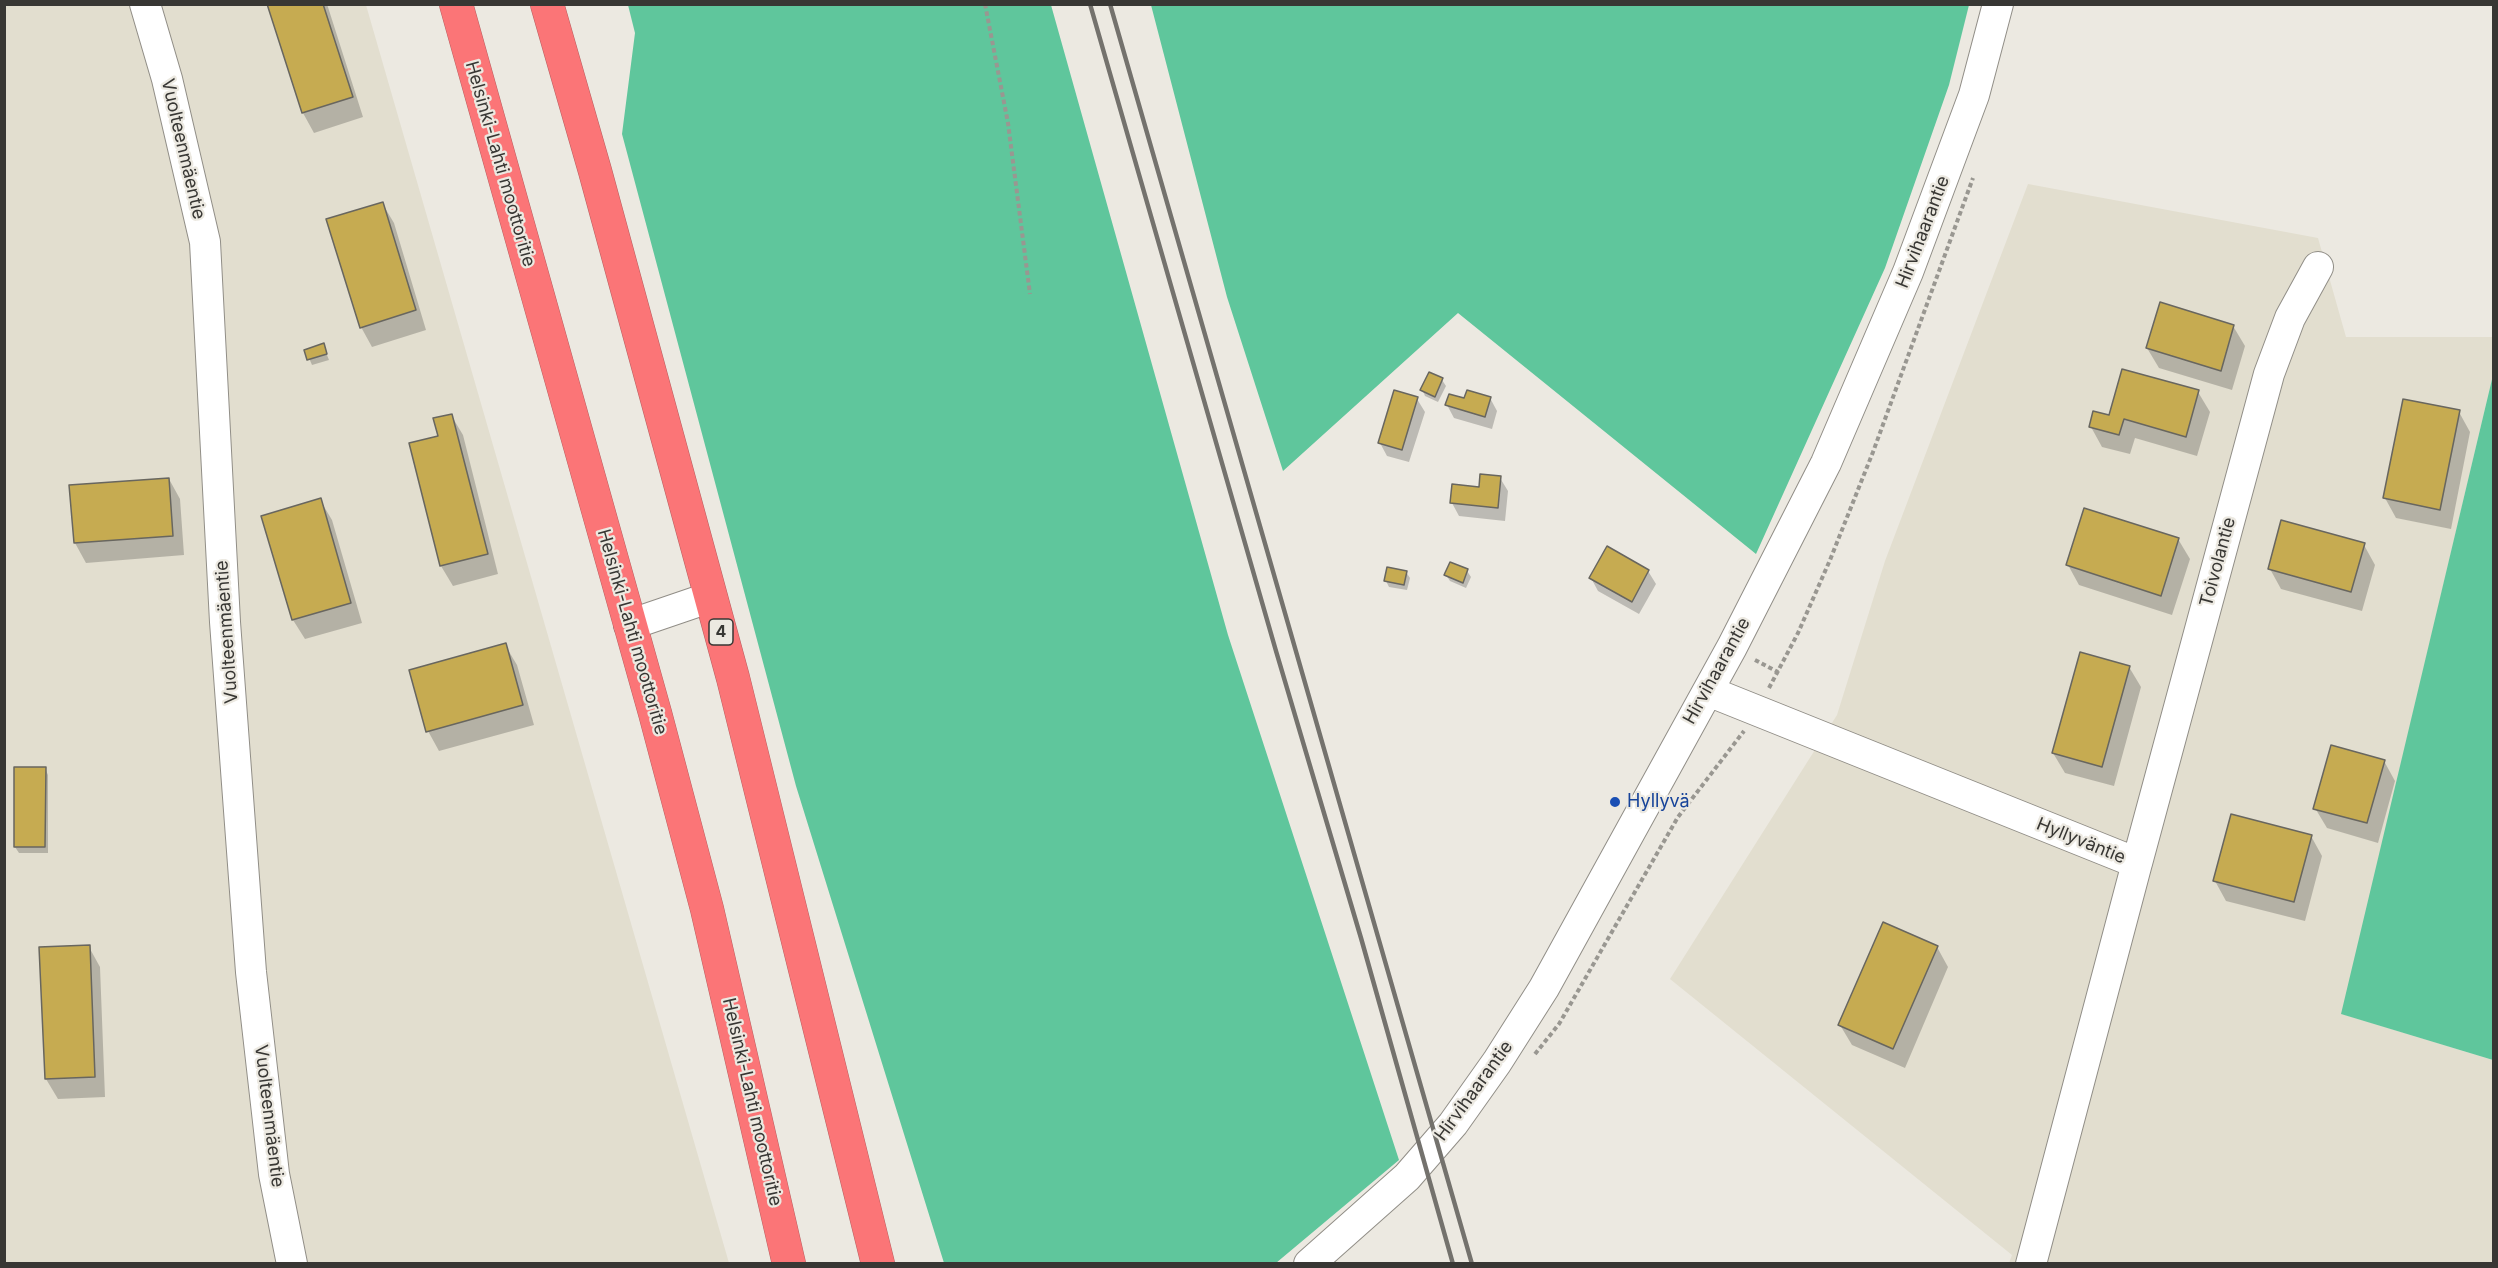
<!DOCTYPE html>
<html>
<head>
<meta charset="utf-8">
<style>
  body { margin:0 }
  #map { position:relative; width:2498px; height:1268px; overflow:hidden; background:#ece9e1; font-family:Inter,sans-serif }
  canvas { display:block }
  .frame { position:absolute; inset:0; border:6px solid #383734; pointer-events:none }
</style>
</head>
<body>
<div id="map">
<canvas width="2498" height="1268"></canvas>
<div class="frame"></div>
</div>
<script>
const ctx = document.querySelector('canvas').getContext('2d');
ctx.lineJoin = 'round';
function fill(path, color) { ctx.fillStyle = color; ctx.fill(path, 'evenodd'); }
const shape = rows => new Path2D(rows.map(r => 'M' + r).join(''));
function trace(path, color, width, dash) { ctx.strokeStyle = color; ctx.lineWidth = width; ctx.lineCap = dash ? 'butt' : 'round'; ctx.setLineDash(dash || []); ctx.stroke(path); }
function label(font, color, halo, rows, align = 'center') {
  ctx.font = font + ' Inter,sans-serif'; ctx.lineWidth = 4.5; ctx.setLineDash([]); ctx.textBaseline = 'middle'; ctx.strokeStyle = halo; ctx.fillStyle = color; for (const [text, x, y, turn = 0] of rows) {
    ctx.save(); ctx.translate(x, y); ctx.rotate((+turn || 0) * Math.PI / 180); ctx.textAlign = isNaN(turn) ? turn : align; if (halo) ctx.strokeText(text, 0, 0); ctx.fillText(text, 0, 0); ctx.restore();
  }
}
fill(shape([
  [5,5,366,5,729,1263,5,1264],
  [2028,184,2318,238,2346,337,2493,337,2493,375,2342,1014,2493,1060,2493,1263,2009,1263,2012,1255,1670,979,1837,715,1885,561]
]), '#e2decf');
fill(shape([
  [628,5,1051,5,1228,635,1399,1160,1276,1263,944,1263,796,786,622,134,635,33],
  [1151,5,1151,4,1969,5,1949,85,1885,268,1756,554,1458,313,1283,471,1227,297],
  [2493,375,2494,1060,2493,1060,2341,1014]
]), '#5fc69c');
fill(shape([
  [268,4,327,4,363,117,314,133,303,113],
  [382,203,394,223,426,330,372,347,361,327],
  [2233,326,2245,346,2232,390,2159,368,2147,348],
  [323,345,329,360,312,365,306,351],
  [1442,380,1446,386,1438,402,1425,396,1422,389],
  [2198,392,2210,412,2197,456,2135,438,2130,454,2102,447,2091,427,2110,417],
  [1490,398,1497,411,1492,429,1454,418,1447,405],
  [1417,399,1425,412,1409,462,1387,456,1380,443],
  [2459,412,2470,432,2451,529,2396,518,2385,498],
  [451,415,463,435,498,574,453,586,441,566,410,444,439,437],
  [1500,478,1508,491,1505,521,1459,516,1452,503],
  [169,479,180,499,184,555,86,563,75,543],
  [320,500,332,520,362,623,305,639,293,620],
  [2178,539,2190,559,2172,615,2079,585,2068,565],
  [2364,545,2375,565,2362,611,2281,589,2270,569],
  [1467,571,1471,577,1466,588,1450,581,1446,575],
  [1648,571,1656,584,1639,614,1598,591,1591,578],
  [1406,572,1410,578,1407,590,1389,587,1386,581],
  [505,645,517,665,534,725,439,751,428,731],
  [2129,667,2141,687,2114,786,2065,773,2053,753],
  [2384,761,2395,781,2378,843,2327,828,2315,808],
  [15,768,45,768,48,775,48,853,19,853,15,847],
  [2311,836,2322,856,2305,921,2226,901,2215,881],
  [89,947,100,967,105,1097,58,1099,46,1079],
  [1937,947,1948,967,1905,1068,1852,1045,1840,1025]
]), '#0003');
const building = shape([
  [267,4,323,4,353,97,302,113,267,4],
  [383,202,416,310,360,328,326,219,383,202],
  [2160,302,2234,325,2221,371,2146,348,2160,302],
  [324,343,327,354,307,360,304,350,324,343],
  [2122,369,2199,390,2186,437,2124,419,2119,435,2089,427,2093,411,2109,415,2122,369],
  [1429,372,1443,378,1435,397,1420,390,1429,372],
  [1394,390,1418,397,1402,450,1378,443,1394,390],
  [1467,390,1491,397,1485,417,1445,405,1449,394,1464,398,1467,390],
  [2403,399,2460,410,2440,510,2383,498,2403,399],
  [452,414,488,554,440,566,409,443,438,436,433,418,452,414],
  [1480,474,1501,476,1498,508,1450,503,1452,484,1479,487,1480,474],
  [169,478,173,536,74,543,69,485,169,478],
  [321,498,351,603,292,620,261,516,321,498],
  [2084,508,2179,538,2161,596,2066,565,2084,508],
  [2281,520,2365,543,2351,592,2268,569,2281,520],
  [1607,546,1649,570,1632,602,1589,578,1607,546],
  [1450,562,1468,569,1463,583,1444,575,1450,562],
  [1387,567,1407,571,1404,585,1384,581,1387,567],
  [506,643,523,705,426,732,409,670,506,643],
  [2080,652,2130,666,2102,767,2052,753,2080,652],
  [2331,745,2385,760,2367,823,2313,809,2331,745],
  [14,767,46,767,45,847,14,847,14,767],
  [2231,814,2312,835,2294,902,2213,881,2231,814],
  [1883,922,1938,946,1893,1049,1838,1025,1883,922],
  [90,945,95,1077,45,1079,39,947,90,945]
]);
fill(building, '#c6ab51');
trace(building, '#68665f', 1.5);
const minor = shape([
  [145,4,167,79,205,242,225,622,251,972,274,1174,292,1264],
  [629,625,711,597],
  [1708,691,2137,863,2031,1264],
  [2137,863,2269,374,2290,318,2318,267],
  [1309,1264,1407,1177,1453,1124,1497,1062,1544,988,1732,647,1826,463,1908,272,1974,95,1998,4]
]);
const highway = shape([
  [456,4,655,713,707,909,789,1264],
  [547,4,595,171,733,678,878,1264]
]);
trace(minor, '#918e87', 32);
trace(highway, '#b75f60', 34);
trace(shape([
  [985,4,1008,123,1030,294],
  [1755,660,1778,672],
  [1769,688,1798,633,1830,560,1873,452,1973,178],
  [1535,1054,1559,1024,1678,817,1744,731]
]), '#999791', 4, [4.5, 3]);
trace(minor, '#fff', 30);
trace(highway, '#fb7577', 33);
trace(shape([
  [1090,4,1276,651,1361,938,1453,1264],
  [1110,4,1472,1264]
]), '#74726d', 4.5);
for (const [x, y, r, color] of [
  [1615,802,6,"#1a4fb4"]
]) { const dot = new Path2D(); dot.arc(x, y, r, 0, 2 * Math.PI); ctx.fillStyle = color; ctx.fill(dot); trace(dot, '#ece9e1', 2); }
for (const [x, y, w] of [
  [721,632,24]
]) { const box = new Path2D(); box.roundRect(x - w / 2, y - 13, w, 26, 4.5); ctx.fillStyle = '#ece9e1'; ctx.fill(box); trace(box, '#383734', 1.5); }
label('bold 16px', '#383734', null, [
  ["4",721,632]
]);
label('18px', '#383734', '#ece9e1', [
  ["Vuolteenmäentie",183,149,77],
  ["Helsinki-Lahti moottoritie",500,164,74],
  ["Hirvihaarantie",1923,232,-69],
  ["Toivolantie",2218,562,-75],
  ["Vuolteenmäentie",227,632,-94],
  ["Helsinki-Lahti moottoritie",632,632,74],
  ["Hirvihaarantie",1717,671,-61],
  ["Hyllyväntie",2081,841,22],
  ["Hirvihaarantie",1474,1091,-54],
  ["Helsinki-Lahti moottoritie",752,1102,77],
  ["Vuolteenmäentie",269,1116,83]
]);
label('18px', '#164399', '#ece9e1', [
  ["Hyllyvä",1627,802]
], 'left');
</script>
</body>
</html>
